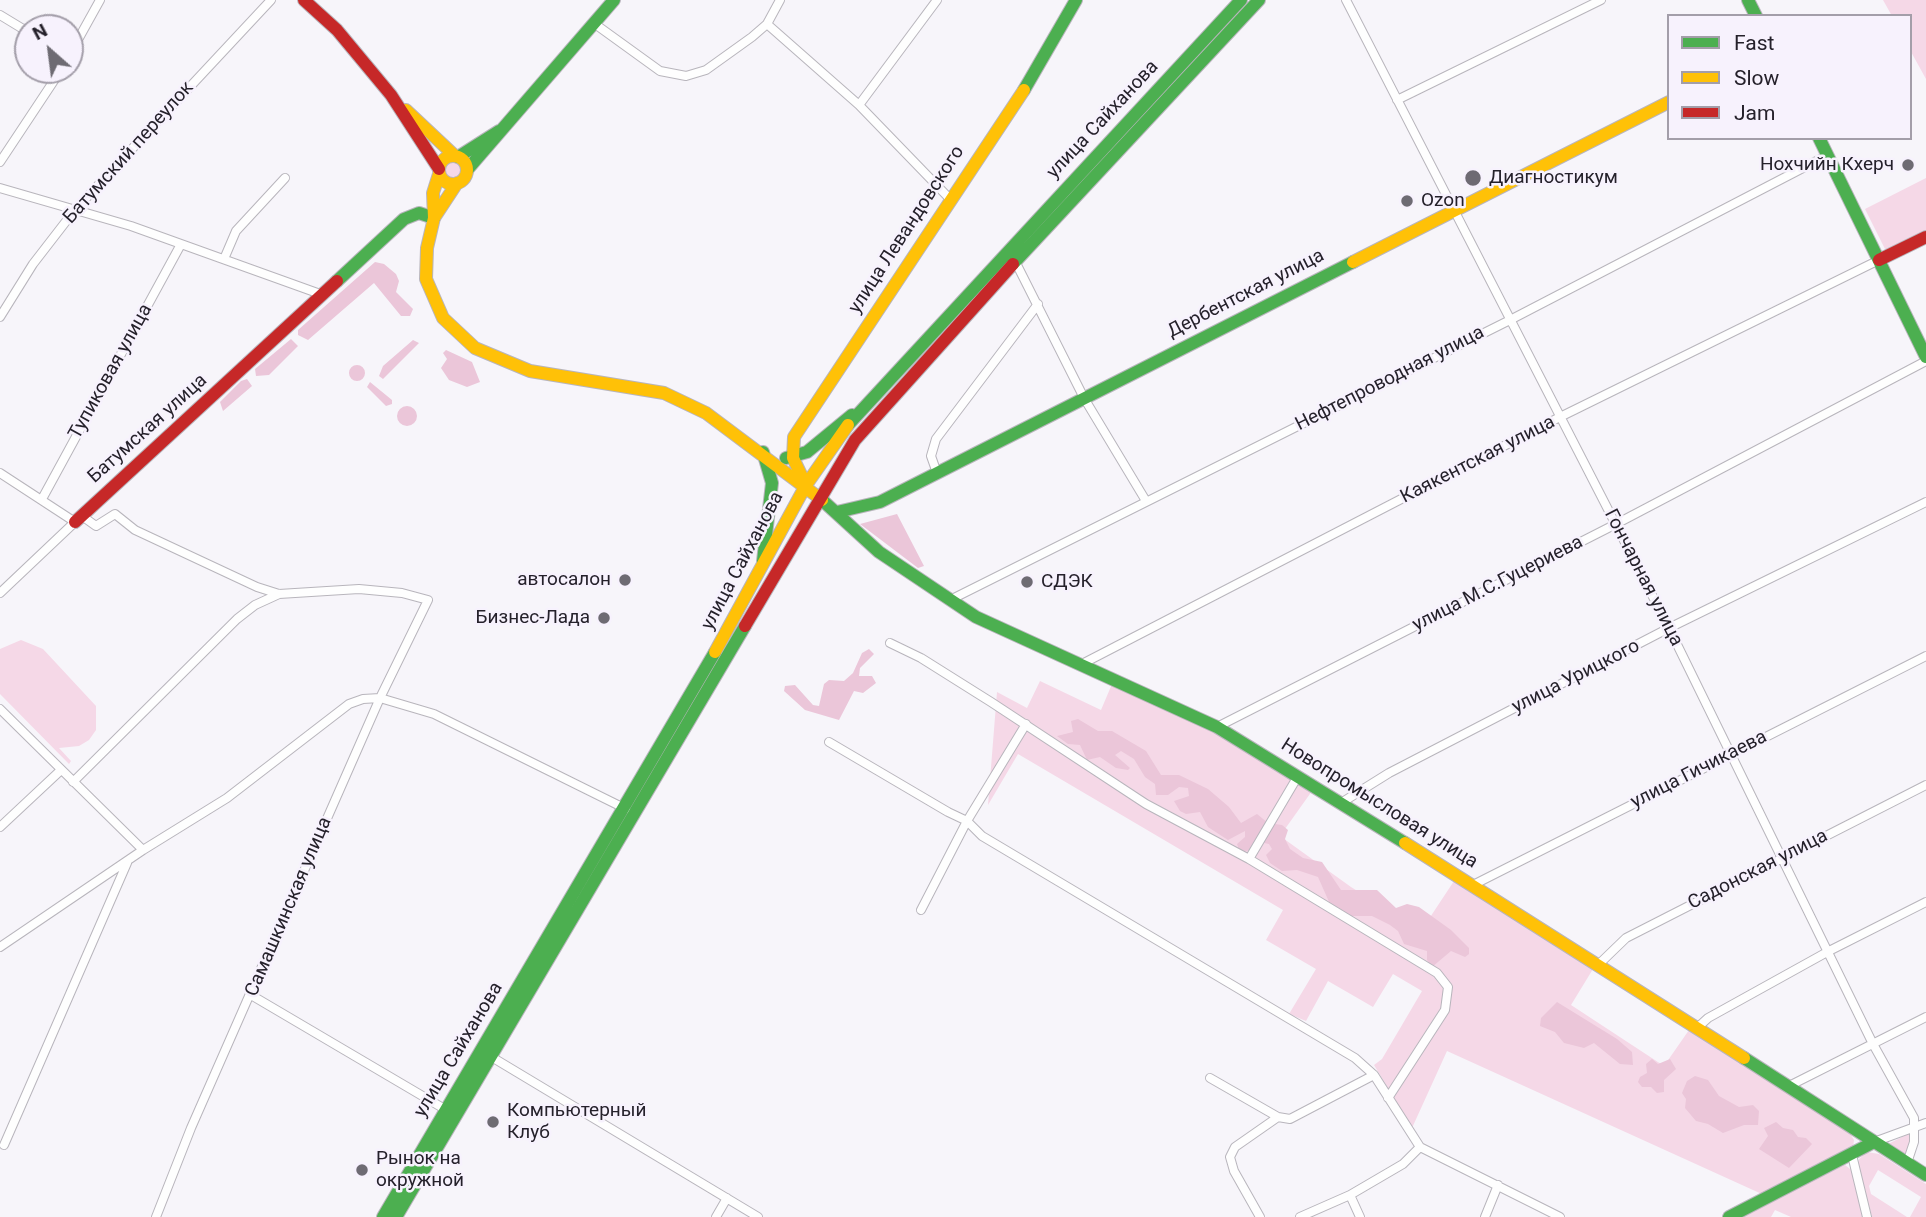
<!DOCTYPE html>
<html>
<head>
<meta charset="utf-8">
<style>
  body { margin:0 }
  #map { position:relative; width:1926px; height:1217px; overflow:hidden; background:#f7f5fa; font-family:Roboto,sans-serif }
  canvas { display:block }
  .legend { position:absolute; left:1667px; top:14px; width:245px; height:126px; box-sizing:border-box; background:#f7f2fd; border:2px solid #a39ea9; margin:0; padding:9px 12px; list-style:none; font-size:21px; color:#25212b }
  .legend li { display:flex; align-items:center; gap:14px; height:35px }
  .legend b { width:35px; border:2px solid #a39ea9 }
  .north { position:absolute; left:14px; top:14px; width:70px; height:70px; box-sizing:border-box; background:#f7f2fd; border:2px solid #a39ea9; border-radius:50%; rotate:332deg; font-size:19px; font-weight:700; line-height:28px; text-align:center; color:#25212b }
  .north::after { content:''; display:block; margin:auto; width:24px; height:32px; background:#6e6b73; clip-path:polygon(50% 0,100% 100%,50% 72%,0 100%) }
</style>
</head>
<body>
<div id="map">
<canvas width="1926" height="1217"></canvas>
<ul class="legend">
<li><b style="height:9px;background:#4caf50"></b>Fast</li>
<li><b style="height:9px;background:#ffc107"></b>Slow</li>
<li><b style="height:9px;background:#c62828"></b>Jam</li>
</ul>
<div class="north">N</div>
</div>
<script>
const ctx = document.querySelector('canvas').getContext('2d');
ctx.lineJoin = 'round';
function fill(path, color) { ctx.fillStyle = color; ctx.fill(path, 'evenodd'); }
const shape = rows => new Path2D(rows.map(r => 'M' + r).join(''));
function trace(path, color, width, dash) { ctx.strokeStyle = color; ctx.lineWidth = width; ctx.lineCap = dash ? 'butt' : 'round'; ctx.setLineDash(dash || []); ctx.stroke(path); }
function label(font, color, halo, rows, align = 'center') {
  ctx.font = font + ' Roboto,sans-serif'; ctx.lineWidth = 5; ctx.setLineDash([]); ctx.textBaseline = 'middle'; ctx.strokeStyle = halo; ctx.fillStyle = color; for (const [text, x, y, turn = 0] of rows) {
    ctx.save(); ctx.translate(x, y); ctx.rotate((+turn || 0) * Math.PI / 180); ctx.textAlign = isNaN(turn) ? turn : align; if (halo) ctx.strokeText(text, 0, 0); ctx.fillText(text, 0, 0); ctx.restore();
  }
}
fill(shape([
  [1883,0,1926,0,1926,79,1910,50,1910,16,1892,16],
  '444 171a9 9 0 1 1 18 0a9 9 0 1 1-18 0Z',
  [1926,178,1926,231,1886,251,1865,209],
  [21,640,43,649,96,706,96,730,89,740,79,746,59,748,71,761,69,764,0,694,0,649],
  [1040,681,1101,710,1112,684,1217,733,1312,791,1280,836,1351,887,1421,931,1454,881,1593,969,1571,1005,1664,1066,1689,1030,1849,1132,1854,1140,1853,1148,1764,1195,1447,1051,1412,1128,1374,1065,1382,1059,1422,991,1393,974,1373,1007,1328,981,1306,1021,1289,1014,1316,969,1266,940,1283,910,1018,754,988,805,997,692,1027,708],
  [1908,1134,1912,1136,1906,1156,1888,1144],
  [1867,1152,1879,1154,1926,1184,1926,1217,1910,1217,1921,1197,1878,1170,1869,1186,1871,1194,1907,1217,1872,1217,1858,1164,1859,1159],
  [1845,1165,1854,1172,1864,1217,1791,1217,1775,1210,1771,1217,1738,1217]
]), '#f5d8e7');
fill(shape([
  [375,262,384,264,396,274,399,281,396,292,413,309,410,316,401,316,374,283,308,340,298,335,298,330],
  [291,339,298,346,269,375,256,376,255,369],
  [413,340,419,343,383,379,379,376,383,366],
  [446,350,472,362,480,382,467,387,449,380,441,368,447,359,443,353],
  '349 373a8 8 0 1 1 16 0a8 8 0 1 1-16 0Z',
  [247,379,252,386,223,411,220,402,241,381],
  [370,382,392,400,392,404,386,406,367,387],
  '397 416a10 10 0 1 1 20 0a10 10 0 1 1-20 0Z',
  [897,514,924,566,918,568,860,524],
  [869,649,874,654,860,668,859,676,872,676,876,683,863,693,854,691,839,720,805,710,784,691,785,686,795,685,813,705,819,706,824,684,829,680,844,681,853,673,862,653],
  [1078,719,1098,731,1112,731,1146,751,1161,775,1179,775,1208,789,1229,807,1241,823,1257,814,1268,823,1282,825,1288,830,1285,839,1290,849,1303,858,1322,862,1341,890,1377,890,1396,908,1407,904,1419,907,1451,930,1469,948,1469,954,1465,957,1451,951,1432,967,1427,960,1427,951,1404,944,1398,931,1390,925,1372,916,1350,916,1330,904,1318,877,1297,870,1282,871,1270,863,1266,855,1272,849,1269,844,1264,843,1245,852,1239,850,1237,844,1245,837,1245,831,1228,840,1208,827,1200,812,1186,814,1180,811,1174,801,1189,796,1188,788,1179,787,1168,795,1156,795,1155,784,1145,777,1134,759,1121,751,1115,755,1130,768,1128,770,1116,768,1100,757,1087,760,1080,745,1068,744,1057,736,1073,732,1071,721],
  [1557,1002,1617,1039,1632,1052,1633,1065,1620,1064,1594,1043,1584,1048,1564,1043,1555,1032,1540,1026,1541,1018],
  [1652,1059,1658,1064,1670,1059,1676,1069,1664,1080,1664,1092,1657,1093,1651,1087,1642,1087,1638,1082,1640,1077,1647,1073,1646,1064],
  [1695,1076,1708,1080,1719,1096,1739,1107,1753,1105,1759,1111,1758,1125,1744,1125,1723,1133,1708,1124,1696,1121,1685,1108,1686,1099,1682,1093,1687,1081],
  [1776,1122,1783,1128,1793,1130,1798,1137,1806,1138,1812,1144,1789,1168,1759,1149,1768,1136,1764,1128]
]), '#ebc6d9');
const street = shape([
  [1346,0,1669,628,1873,1044,1914,1118,1914,1142,1907,1163],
  [0,15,28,32],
  [595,24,660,71,686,76,706,70,752,37,767,24,780,0],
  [767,24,859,105,950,199],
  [70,54,100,0],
  [1397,100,1601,0],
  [859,105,937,0],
  [0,162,61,70],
  [0,188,131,226,323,295],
  [224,259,236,231,285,178],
  [1015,261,1084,398,1146,501],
  [0,317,33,264,74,211,271,0],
  [0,473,75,522,0,593],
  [937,473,931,456,936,439,1038,304],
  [42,499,180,246],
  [82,516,96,526,115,514,135,530,257,587,279,594,359,589,402,593,428,600,380,698,191,1128,156,1217],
  [950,600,1510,320,1828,155],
  [890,643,921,658,991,702,1146,804,1249,859,1437,973,1448,987,1445,1010,1388,1098],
  [1080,665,1560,417,1879,260],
  [0,709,143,850],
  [1026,724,967,821,982,836,1355,1058,1374,1075,1420,1147,1560,1217],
  [1217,727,1616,524,1926,361],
  [829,742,948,812,967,821,921,910],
  [73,782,237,619,255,605,279,594],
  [1341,803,1389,773,1669,628,1926,502],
  [0,827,61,770],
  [1249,859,1298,776],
  [1473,885,1926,656],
  [0,947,143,850,227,798,349,704,363,699,380,698,434,714,626,809],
  [1597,966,1626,938,1926,785],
  [251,995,448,1111],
  [1696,1029,1708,1018,1829,951,1926,902],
  [490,1056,758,1217],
  [1210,1078,1278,1117,1290,1119,1374,1075],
  [1787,1087,1926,1017],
  [1874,1142,1926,1123],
  [4,1145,127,863],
  [1852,1155,1867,1217],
  [1350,1195,1360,1217],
  [716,1217,727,1198],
  [1260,1217,1234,1171,1230,1157,1235,1147,1278,1117],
  [1300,1217,1350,1195,1403,1164,1420,1147],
  [1485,1217,1498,1185]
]);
const fast = shape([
  [1748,0,1756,16],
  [1024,90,1076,0],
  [1819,138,1926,357],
  [458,157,499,131],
  [467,170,614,0],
  [1013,264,1259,0],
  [337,281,404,219,419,213,434,218],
  [848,425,1241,0],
  [763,452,772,483,763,561],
  [786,458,807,452,852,415],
  [822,500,879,552,976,617,1217,727,1405,843],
  [837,512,880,502,1353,262],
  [1744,1058,1926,1175],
  [383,1217,715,652],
  [396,1217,745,626],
  [1729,1217,1874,1142]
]);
const slow = shape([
  [406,110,455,156],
  '439 170a14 14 0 1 1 28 0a14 14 0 1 1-28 0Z',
  [457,183,434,218,427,248,426,279,443,318,475,348,530,371,664,393,706,413,822,500],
  [434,218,433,193,439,174],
  [1353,262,1669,102],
  [804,481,793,458,794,437,1024,90],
  [715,652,806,485,848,425],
  [1405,843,1744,1058]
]);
const jam = shape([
  [304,0,337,30,391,95,439,169],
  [1879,260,1926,237],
  [75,522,337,281],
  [745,626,855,440,1013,264]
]);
trace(street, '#b8b5bc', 10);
trace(fast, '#b8b5bc', 14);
trace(slow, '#b8b5bc', 14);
trace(jam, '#b8b5bc', 14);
trace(street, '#fefefe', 8);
trace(fast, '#4caf50', 12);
trace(slow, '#ffc107', 12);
trace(jam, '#c62828', 12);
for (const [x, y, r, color] of [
  [1908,165,7,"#6e6b73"],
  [1473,178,9,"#6e6b73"],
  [1407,201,7,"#6e6b73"],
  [625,580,7,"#6e6b73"],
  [1027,582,7,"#6e6b73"],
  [604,618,7,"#6e6b73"],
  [493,1122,7,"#6e6b73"],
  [362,1170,7,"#6e6b73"]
]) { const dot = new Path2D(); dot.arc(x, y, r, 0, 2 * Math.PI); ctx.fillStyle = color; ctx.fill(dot); trace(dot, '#f7f2fd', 2.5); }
label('19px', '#25212b', '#f7f2fd', [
  ["улица Сайханова",1103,120,-47],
  ["Батумский переулок",129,153,-48],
  ["улица Левандовского",907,230,-57],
  ["Дербентская улица",1246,294,-27],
  ["Тупиковая улица",111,372,-61],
  ["Нефтепроводная улица",1390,379,-27],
  ["Батумская улица",148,429,-42],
  ["Каякентская улица",1478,460,-27],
  ["улица Сайханова",743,561,-62],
  ["Гончарная улица",1643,578,63],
  ["улица М.С.Гуцериева",1498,584,-27],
  ["улица Урицкого",1576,677,-27],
  ["улица Гичикаева",1699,770,-27],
  ["Новопромысловая улица",1379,804,32],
  ["Садонская улица",1758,870,-27],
  ["Самашкинская улица",289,907,-67],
  ["улица Сайханова",459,1050,-59]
]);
label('19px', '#25212b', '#f7f2fd', [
  ["Нохчийн Кхерч",1894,165,"right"],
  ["Диагностикум",1489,178],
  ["Ozon",1421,201],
  ["автосалон",611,580,"right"],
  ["СДЭК",1041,582],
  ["Бизнес-Лада",590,618,"right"],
  ["Компьютерный",507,1111],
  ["Клуб",507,1133],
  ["Рынок на",376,1159],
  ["окружной",376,1181]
], 'left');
</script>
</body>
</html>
